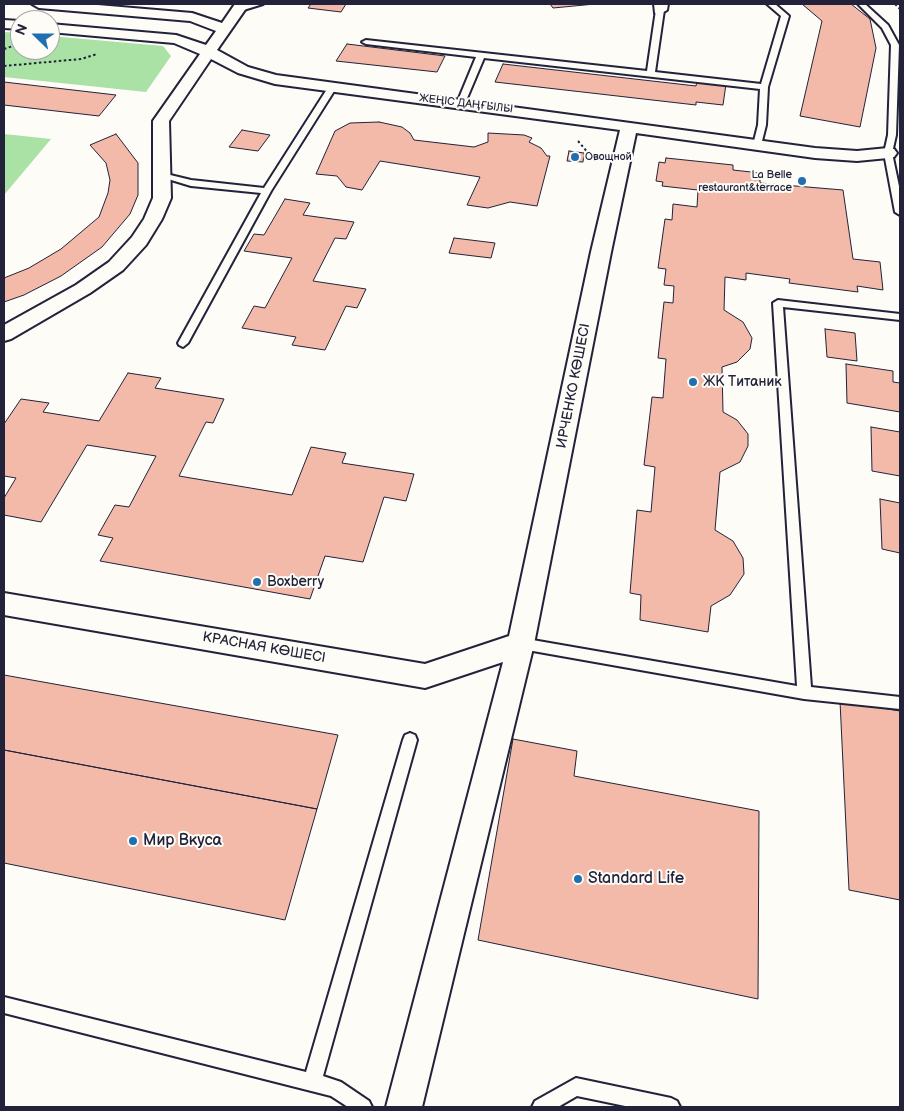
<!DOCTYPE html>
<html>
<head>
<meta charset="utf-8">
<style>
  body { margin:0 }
  #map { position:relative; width:904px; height:1111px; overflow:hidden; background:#fdfcf7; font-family:"Balsamiq Sans",sans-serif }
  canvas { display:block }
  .frame { position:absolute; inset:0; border:5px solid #22223b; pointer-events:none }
  .north { position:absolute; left:10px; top:10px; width:50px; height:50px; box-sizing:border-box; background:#fdfcf7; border:1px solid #a5a5ac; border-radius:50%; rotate:292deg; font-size:14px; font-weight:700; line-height:20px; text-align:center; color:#22223b }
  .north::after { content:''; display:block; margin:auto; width:18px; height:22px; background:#1f6fb2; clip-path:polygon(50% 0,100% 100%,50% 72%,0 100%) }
</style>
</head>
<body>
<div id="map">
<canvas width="904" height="1111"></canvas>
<div class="frame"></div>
<div class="north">N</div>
</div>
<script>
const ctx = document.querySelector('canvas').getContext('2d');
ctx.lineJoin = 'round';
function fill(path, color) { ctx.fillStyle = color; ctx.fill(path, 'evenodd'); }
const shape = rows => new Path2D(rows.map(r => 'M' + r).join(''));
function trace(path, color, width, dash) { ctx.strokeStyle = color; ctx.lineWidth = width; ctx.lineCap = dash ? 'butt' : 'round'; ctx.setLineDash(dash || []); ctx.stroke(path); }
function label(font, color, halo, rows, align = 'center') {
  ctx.font = font + ' "Balsamiq Sans",sans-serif'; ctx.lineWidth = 4; ctx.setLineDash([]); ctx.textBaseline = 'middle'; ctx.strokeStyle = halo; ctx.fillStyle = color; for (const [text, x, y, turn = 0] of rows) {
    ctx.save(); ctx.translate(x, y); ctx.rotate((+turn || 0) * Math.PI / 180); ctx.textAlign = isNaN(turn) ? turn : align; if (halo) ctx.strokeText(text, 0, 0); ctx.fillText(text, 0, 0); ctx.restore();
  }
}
fill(shape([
  [4,32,20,33,20,50,50,50,50,36,163,46,171,56,146,92,4,77],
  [4,134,51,139,4,195]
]), '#aae1a5');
const building = shape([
  [311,4,346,4,341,12,308,8,311,4],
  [550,4,595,4,553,8,550,4],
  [802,4,851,4,870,19,876,48,860,127,800,116,822,21,802,4],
  [347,44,445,56,437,72,336,61,347,44],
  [503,64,696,86,697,81,726,84,723,105,696,102,696,105,495,82,503,64],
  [4,82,116,95,99,116,4,105,4,82],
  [379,122,402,127,410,133,414,140,474,147,488,142,488,133,524,135,532,138,529,142,541,148,547,156,550,156,537,206,510,202,488,208,467,205,480,177,380,161,362,190,346,187,337,176,316,174,335,131,350,123,379,122],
  [242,130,270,135,258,151,229,147,242,130],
  [116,134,138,163,138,195,130,214,102,247,61,276,24,295,4,302,4,278,29,268,61,249,99,217,108,193,110,180,106,163,90,145,116,134],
  [569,151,584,153,583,162,567,161,569,151],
  [666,158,733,165,733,170,760,173,760,183,843,190,853,259,880,262,883,290,857,286,858,292,789,283,790,279,746,273,746,280,725,277,724,310,743,322,752,338,750,349,737,362,722,367,723,412,737,420,748,434,748,446,740,462,720,472,715,530,733,541,743,558,744,574,730,595,711,606,708,632,640,620,641,595,630,593,637,510,651,512,655,467,644,465,652,397,663,398,666,359,658,358,664,302,673,303,674,286,664,285,666,269,658,268,665,219,672,220,673,204,697,207,698,190,662,186,663,182,656,181,659,162,665,163,666,158],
  [285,199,310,203,303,215,354,222,346,239,335,238,313,281,366,289,357,308,346,306,325,350,292,345,296,337,242,328,254,306,265,308,292,258,244,251,254,234,264,235,285,199],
  [454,238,495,243,491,258,449,253,454,238],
  [825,329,855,333,857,361,827,357,825,329],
  [846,364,893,371,893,382,900,383,900,412,847,403,846,364],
  [128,373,161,378,155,388,224,399,213,423,206,422,179,476,292,495,311,447,346,453,342,463,414,474,406,501,384,497,363,562,325,556,310,599,100,561,113,538,98,535,115,505,129,507,156,456,87,445,41,522,4,515,4,498,16,478,4,476,4,424,21,399,49,403,43,412,99,421,128,373],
  [871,427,900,432,900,476,872,471,871,427],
  [880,499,900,503,900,553,882,549,880,499],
  [4,675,338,735,317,809,4,750,4,675],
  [840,701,900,711,900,900,849,890,840,701],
  [513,739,577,751,574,776,759,811,758,999,478,940,513,739],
  [4,750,317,809,285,920,4,863,4,750]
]);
fill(building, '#f3baaa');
trace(building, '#22223b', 1);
const service = shape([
  [252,4,263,4,237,12,233,10,252,4],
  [767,4,775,4,789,16,768,87,766,125,761,145,757,148,753,145,758,125,760,89,484,58,465,103,461,105,457,103,476,57,366,44,362,42,366,40,647,71,656,10,660,8,664,10,655,72,761,84,781,16,767,4],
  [858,4,865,4,888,25,899,45,896,135,892,153,900,191,900,215,895,212,884,153,888,135,891,45,882,28,858,4],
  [329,86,336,88,271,191,188,343,183,347,179,345,178,343,261,193,191,186,158,176,162,173,191,180,264,188,329,86],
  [778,300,900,314,900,320,783,307,811,687,900,697,900,709,804,699,516,648,514,644,516,640,521,638,797,686,773,303,778,300],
  [410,733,415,735,417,740,323,1076,341,1082,369,1101,372,1107,348,1107,331,1096,4,1013,4,997,306,1072,403,740,405,735,410,733],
  [576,1078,671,1098,677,1101,680,1107,630,1107,577,1096,558,1107,532,1107,535,1101,576,1078]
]);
const minor = shape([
  [32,4,86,4,192,13,222,23,235,4,249,4,217,50,248,67,276,75,815,148,857,151,888,148,894,149,897,153,894,157,888,158,857,161,815,158,636,133,611,252,534,644,422,1107,386,1107,503,662,425,688,4,615,4,593,425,664,509,636,591,252,620,130,275,84,238,73,211,59,169,121,171,198,162,219,146,245,123,270,90,293,11,339,4,341,4,325,76,285,109,262,132,237,144,219,153,198,153,121,200,54,174,43,50,32,50,24,176,35,206,45,216,31,190,21,39,8,32,4],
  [654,4,668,4,667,10,660,14,655,13,654,4],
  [4,20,20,21,20,29,4,28,4,20]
]);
trace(service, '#22223b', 4);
trace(minor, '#22223b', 4);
trace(shape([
  [895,4,900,9],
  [4,49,13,46],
  [4,66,81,59,97,54],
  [578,141,595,161]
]), '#22223b', 2, [2.5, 2.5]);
fill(service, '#fdfcf7');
fill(minor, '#fdfcf7');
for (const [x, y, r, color] of [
  [575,157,5,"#1f6fb2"],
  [802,181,5,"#1f6fb2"],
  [693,382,5,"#1f6fb2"],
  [257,582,5,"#1f6fb2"],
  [133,841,5,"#1f6fb2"],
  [578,879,5,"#1f6fb2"]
]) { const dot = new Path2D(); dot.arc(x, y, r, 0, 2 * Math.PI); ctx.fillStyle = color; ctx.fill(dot); trace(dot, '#fdfcf7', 2); }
label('11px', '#22223b', '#fdfcf7', [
  ["ЖЕҢІС ДАҢҒЫЛЫ",466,104,7]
]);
label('11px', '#22223b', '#fdfcf7', [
  ["Овощной",585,157],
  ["La Belle",792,175,"right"],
  ["restaurant&terrace",792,188,"right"]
], 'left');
label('14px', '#22223b', '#fdfcf7', [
  ["ЖК Титаник",703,382],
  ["Boxberry",267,582]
], 'left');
label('14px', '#22223b', '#fdfcf7', [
  ["ИРЧЕНКО КӨШЕСІ",574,386,-79],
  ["КРАСНАЯ КӨШЕСІ",264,648,10]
]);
label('16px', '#22223b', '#fdfcf7', [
  ["Мир Вкуса",143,841],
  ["Standard Life",588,879]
], 'left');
</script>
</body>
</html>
